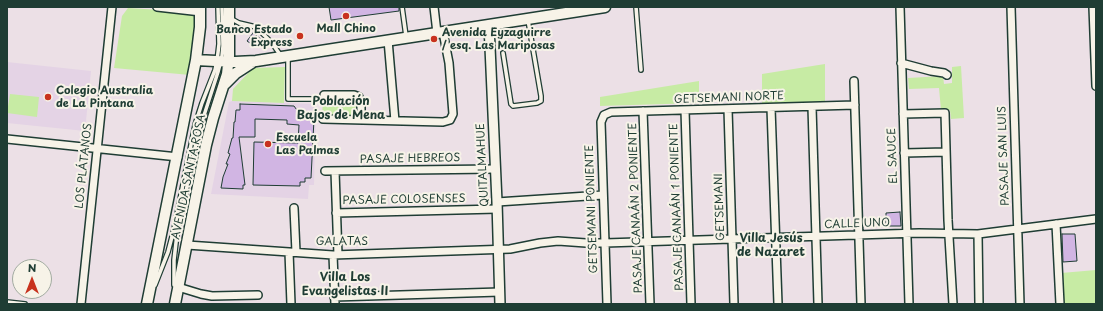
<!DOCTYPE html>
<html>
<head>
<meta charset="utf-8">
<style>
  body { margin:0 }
  #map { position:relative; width:1103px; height:311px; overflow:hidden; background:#ece0e6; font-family:"Playpen Sans",sans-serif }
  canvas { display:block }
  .frame { position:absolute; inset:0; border:8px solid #1f3d34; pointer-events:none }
  .north { position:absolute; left:12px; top:259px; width:40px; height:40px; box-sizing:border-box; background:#f7f3e8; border:1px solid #a1aaa0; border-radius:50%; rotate:0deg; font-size:11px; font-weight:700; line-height:16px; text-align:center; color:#1f3d34 }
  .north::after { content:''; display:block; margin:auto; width:14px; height:18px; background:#c8321e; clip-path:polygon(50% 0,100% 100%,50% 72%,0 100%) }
</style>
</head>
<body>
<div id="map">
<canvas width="1103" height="311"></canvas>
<div class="frame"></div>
<div class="north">N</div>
</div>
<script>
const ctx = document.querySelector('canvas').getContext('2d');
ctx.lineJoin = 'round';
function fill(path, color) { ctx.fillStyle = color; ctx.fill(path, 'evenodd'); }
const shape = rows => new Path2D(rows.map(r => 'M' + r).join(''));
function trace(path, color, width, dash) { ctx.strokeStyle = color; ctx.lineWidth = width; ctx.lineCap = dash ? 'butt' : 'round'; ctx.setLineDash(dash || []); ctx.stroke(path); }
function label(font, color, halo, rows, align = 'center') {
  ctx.font = font + ' "Playpen Sans",sans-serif'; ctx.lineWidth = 4; ctx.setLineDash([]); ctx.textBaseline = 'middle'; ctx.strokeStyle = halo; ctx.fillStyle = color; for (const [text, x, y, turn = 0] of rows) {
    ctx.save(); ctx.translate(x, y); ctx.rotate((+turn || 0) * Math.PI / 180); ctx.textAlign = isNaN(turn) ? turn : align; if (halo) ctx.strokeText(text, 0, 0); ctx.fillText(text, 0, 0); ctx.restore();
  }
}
fill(shape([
  [7,62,91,71,85,131,7,123],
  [232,101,316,104,314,185,309,185,308,199,211,194,229,102]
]), '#e4d3e5');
fill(shape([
  [128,8,193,12,196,15,190,75,114,68,122,16],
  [825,64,825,103,762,103,762,74],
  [961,66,964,118,951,119,950,110,941,110,939,88,909,89,908,78,943,76,944,84,952,83,952,67],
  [285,67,284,103,232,101,233,89,253,68],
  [699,81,699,103,600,106,600,97],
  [10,94,39,97,37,117,7,113],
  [323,99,356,100,355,117,322,116],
  [1096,270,1096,304,1062,304,1061,273]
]), '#c7eba4');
const building = shape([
  [329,7,399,7,399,11,331,20,329,7],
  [253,33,262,40,256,47,247,41,253,33],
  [240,104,294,106,299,113,299,119,314,119,311,178,305,178,305,182,300,182,300,186,253,185,254,142,298,143,299,125,287,124,287,120,255,119,255,137,239,137,245,185,243,185,243,189,221,188,223,177,228,164,226,164,230,154,228,153,232,138,233,138,234,122,235,122,236,110,240,110,240,104],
  [900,212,901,226,886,226,886,213,900,212],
  [1062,234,1075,234,1077,261,1063,262,1062,234]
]);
fill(building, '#d1b5e3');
trace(building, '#1f3d34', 1);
const lane = shape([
  [402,7,406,36],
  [636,7,641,70],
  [230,18,239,23,256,27,272,43,281,56],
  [503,53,511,104,513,106,537,103,541,101,541,96,528,20],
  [288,56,288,99,314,99],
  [155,285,168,252,174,229,195,125,202,103,215,70,217,61,219,44,218,7],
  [174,285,174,260,177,234,198,134,218,72,222,56,223,46,222,7],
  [7,302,25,304]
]);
const street = shape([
  [157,7,201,12],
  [434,7,437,33],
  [900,7,909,304],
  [1011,7,1020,304],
  [1093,7,1096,86],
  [388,40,395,121],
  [901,63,931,71,944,73,947,75],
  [854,81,861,304],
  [324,95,354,95,359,97,361,104,361,120],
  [812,107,818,304],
  [771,108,778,304],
  [728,109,734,304],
  [685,110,691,304],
  [643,111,650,304],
  [903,114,945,113,948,220,953,304],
  [323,119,443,122,450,120,453,114,449,63,443,32],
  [7,139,178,157],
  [904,153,946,152],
  [325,171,495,169],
  [335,171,338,255],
  [497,202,603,195],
  [294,208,296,252],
  [336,213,497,209],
  [1056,224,1060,304],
  [978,234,979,304],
  [187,245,333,255,510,249,540,243,558,241,586,243,605,243,919,233,978,234,1096,219],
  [289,252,291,304],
  [333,255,335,304],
  [178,287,201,294,212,296,258,295],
  [334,297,500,292],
  [81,304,112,7],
  [607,304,601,122,604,115,611,112,855,105]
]);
const secondary = shape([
  [489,25,497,202,500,304]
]);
const primary = shape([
  [196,60,235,62,256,61,605,7],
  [225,84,236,73,253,62],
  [147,304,196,60,200,27,200,7],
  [175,304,206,145,213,118,227,74,229,56,229,7]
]);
trace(lane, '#1f3d34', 6);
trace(street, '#1f3d34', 10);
trace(secondary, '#1f3d34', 12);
trace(primary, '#1f3d34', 13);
trace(lane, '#f7f3e8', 3.5);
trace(street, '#f7f3e8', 7);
trace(secondary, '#f7f3e8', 9);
trace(primary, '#f7f3e8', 10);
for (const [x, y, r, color] of [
  [346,16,4,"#c8321e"],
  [300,36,4,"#c8321e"],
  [434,39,4,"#c8321e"],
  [48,97,4,"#c8321e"],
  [268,144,4,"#c8321e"]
]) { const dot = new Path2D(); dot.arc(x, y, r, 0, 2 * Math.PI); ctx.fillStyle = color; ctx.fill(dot); trace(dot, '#f7f3e8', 1.5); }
label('bold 11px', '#1f3d34', '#f7f3e8', [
  ["Mall Chino",346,29,"center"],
  ["Banco Estado",292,30,"right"],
  ["Express",292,43,"right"],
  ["Avenida Eyzaguirre",442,33],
  ["/ esq. Las Mariposas",442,46],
  ["Colegio Australia",56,91],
  ["de La Pintana",56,104],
  ["Escuela",276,138],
  ["Las Palmas",276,151]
], 'left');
label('11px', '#1f3d34', '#f7f3e8', [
  ["GETSEMANI NORTE",729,98,-2],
  ["EL SAUCE",893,156,-92],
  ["PASAJE SAN LUIS",1004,156,-92],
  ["PASAJE HEBREOS",410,159,-1],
  ["QUITALMAHUE",483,165,-93],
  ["LOS PLÁTANOS",84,166,-84],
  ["AVENIDA SANTA ROSA",189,177,-78],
  ["PASAJE COLOSENSES",404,200,-1],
  ["PASAJE CANAÁN 1 PONIENTE",677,207,-92],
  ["GETSEMANI",720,207,-92],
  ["PASAJE CANAÁN 2 PONIENTE",636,208,-92],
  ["GETSEMANI PONIENTE",592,209,-92],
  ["CALLE UNO",857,224,-2],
  ["GALATAS",342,242]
]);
label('bold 12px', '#1f3d34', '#f7f3e8', [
  ["Población",341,102],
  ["Bajos de Mena",341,116],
  ["Villa Jesús",771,239],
  ["de Nazaret",771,253],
  ["Villa Los",345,278],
  ["Evangelistas II",345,292]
]);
</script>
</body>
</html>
